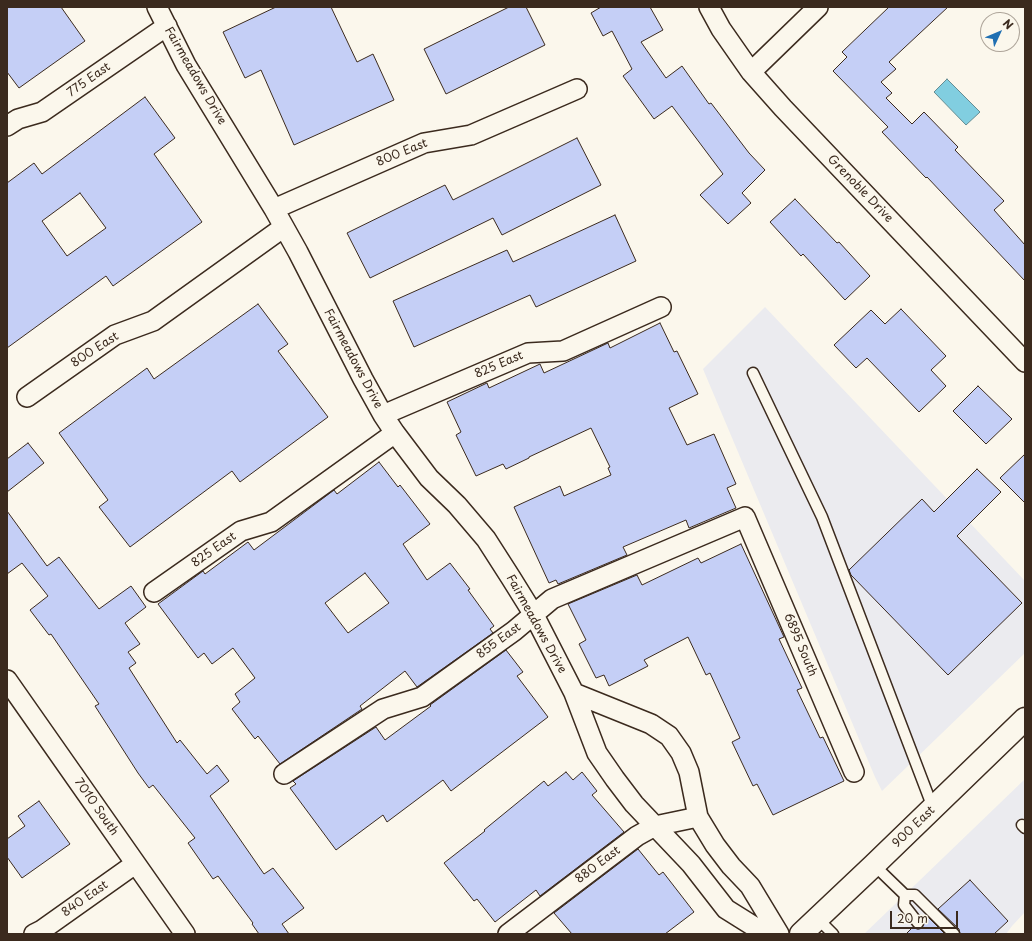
<!DOCTYPE html>
<html>
<head>
<meta charset="utf-8">
<style>
  body { margin:0 }
  #map { position:relative; width:1032px; height:941px; overflow:hidden; background:#fbf7ec; font-family:"Playpen Sans",sans-serif }
  canvas { display:block }
  .frame { position:absolute; inset:0; border:8px solid #3b2a1e; pointer-events:none }
  .north { position:absolute; left:980px; top:12px; width:40px; height:40px; box-sizing:border-box; background:#fbf7ec; border:1px solid #aea59a; border-radius:50%; rotate:46deg; font-size:11px; font-weight:700; line-height:16px; text-align:center; color:#3b2a1e }
  .north::after { content:''; display:block; margin:auto; width:14px; height:18px; background:#1f6fb2; clip-path:polygon(50% 0,100% 100%,50% 72%,0 100%) }
  .scale { position:absolute; left:890px; top:911px; width:68px; height:18px; box-sizing:border-box; border:2px solid #3b2a1e; border-top:0; padding-left:5px; font-size:12px; line-height:14px; white-space:nowrap; color:#3b2a1e; -webkit-text-stroke:3px #fbf7ec; paint-order:stroke }
</style>
</head>
<body>
<div id="map">
<canvas width="1032" height="941"></canvas>
<div class="frame"></div>
<div class="north">N</div>
<div class="scale">20 m</div>
</div>
<script>
const ctx = document.querySelector('canvas').getContext('2d');
ctx.lineJoin = 'round';
function fill(path, color) { ctx.fillStyle = color; ctx.fill(path, 'evenodd'); }
const shape = rows => new Path2D(rows.map(r => 'M' + r).join(''));
function trace(path, color, width, dash) { ctx.strokeStyle = color; ctx.lineWidth = width; ctx.lineCap = dash ? 'butt' : 'round'; ctx.setLineDash(dash || []); ctx.stroke(path); }
function label(font, color, halo, rows, align = 'center') {
  ctx.font = font + ' "Playpen Sans",sans-serif'; ctx.lineWidth = 3; ctx.setLineDash([]); ctx.textBaseline = 'middle'; ctx.strokeStyle = halo; ctx.fillStyle = color; for (const [text, x, y, turn = 0] of rows) {
    ctx.save(); ctx.translate(x, y); ctx.rotate((+turn || 0) * Math.PI / 180); ctx.textAlign = isNaN(turn) ? turn : align; if (halo) ctx.strokeText(text, 0, 0); ctx.fillText(text, 0, 0); ctx.restore();
  }
}
fill(shape([
  [765,307,1025,581,1025,653,882,791,875,777,703,369],
  [1025,779,1025,912,1012,926,1006,934,864,934]
]), '#ebebef');
const water = shape([
  [947,79,980,112,966,125,934,92,947,79]
]);
fill(water, '#81cee0');
trace(water, '#658c92', 1);
const building = shape([
  [7,7,61,7,85,41,19,88,7,72,7,7],
  [276,7,331,7,357,62,373,54,394,100,294,145,261,70,245,78,223,32,276,7],
  [509,7,526,7,545,45,446,94,424,49,509,7],
  [601,7,650,7,663,30,641,42,666,78,682,66,709,104,711,103,749,153,765,170,742,193,751,203,728,224,700,195,723,174,672,106,654,119,623,76,632,69,612,31,603,36,591,13,601,7],
  [889,7,948,7,889,62,896,69,881,82,892,93,886,98,912,124,924,112,958,147,955,150,1004,201,994,210,1025,245,1025,281,927,177,926,178,882,132,888,127,833,71,847,57,842,52,889,7],
  [145,97,175,138,154,154,202,222,113,286,106,276,7,348,7,183,34,163,42,174,145,97],
  [80,193,106,228,67,256,42,221,80,193],
  [577,138,601,185,502,235,493,218,370,278,347,233,445,185,453,200,577,138],
  [795,199,837,243,839,242,870,276,845,300,803,254,801,256,770,222,795,199],
  [615,215,636,261,536,307,530,295,414,347,393,301,507,250,513,262,615,215],
  [258,304,288,344,278,351,328,417,240,482,232,471,130,547,99,507,108,500,59,433,147,368,154,379,258,304],
  [901,309,946,356,931,370,946,386,919,412,867,358,856,368,834,345,871,310,885,324,901,309],
  [660,323,674,352,677,351,698,394,669,408,687,445,714,434,736,484,727,488,736,508,689,528,686,520,623,547,627,555,558,584,556,580,549,583,514,507,560,486,564,496,611,475,608,468,610,467,591,428,529,457,529,458,506,469,503,464,476,476,456,435,461,432,447,402,487,383,489,388,540,364,544,373,608,343,610,348,660,323],
  [978,386,1012,419,986,444,953,411,978,386],
  [28,443,44,463,7,492,7,459,28,443],
  [1025,454,1025,503,1000,478,1025,454],
  [379,462,398,487,400,485,430,524,403,544,427,580,450,563,470,589,468,590,494,626,490,629,493,633,417,687,405,671,360,706,362,709,280,764,258,736,255,739,232,709,240,702,235,694,255,678,233,648,212,664,204,653,198,658,158,604,203,571,205,574,248,542,254,550,334,490,337,494,379,462],
  [365,573,389,603,348,633,325,603,365,573],
  [977,469,1001,492,957,536,1022,603,948,675,851,575,849,570,922,499,934,512,977,469],
  [7,511,47,566,59,557,99,609,131,586,146,607,125,623,140,644,128,652,136,663,129,668,177,743,180,740,207,774,217,765,229,781,210,796,264,874,273,868,304,908,282,924,289,934,259,934,252,924,253,923,218,876,213,879,188,843,195,838,153,785,149,788,138,773,95,706,99,704,51,634,49,635,30,610,48,596,22,563,7,574,7,511],
  [741,544,784,637,779,639,802,688,797,690,820,738,823,737,844,781,773,815,757,784,753,786,732,742,740,738,710,673,706,675,688,637,644,660,648,666,609,686,604,675,596,678,579,644,586,640,568,604,637,575,642,585,698,558,701,563,741,544],
  [506,650,523,672,517,676,548,717,451,791,443,780,387,822,383,815,336,850,290,788,296,784,293,781,376,727,385,740,431,706,430,705,506,650],
  [566,772,573,780,582,772,597,791,592,795,624,832,540,896,536,890,495,922,477,899,474,901,444,863,485,831,484,830,544,781,548,786,566,772],
  [39,801,70,844,22,878,7,857,7,839,25,826,18,816,39,801],
  [638,849,659,875,663,872,694,912,665,934,572,934,554,913,638,849],
  [970,880,1008,921,994,934,960,934,959,929,938,909,970,880],
  [926,915,945,934,906,934,913,927,918,929,922,928,924,922,923,919,926,915]
]);
fill(building, '#c5cff6');
trace(building, '#3b2a1e', 1);
const service = shape([
  [753,373,822,517,933,808],
  [1022,825,1025,828],
  [874,865,905,895,915,895,954,934],
  [905,895,904,905,918,923],
  [817,918,833,934]
]);
const minor = shape([
  [157,7,186,65,274,209,298,252,363,379,383,415,395,433,429,478,457,505,486,539,511,578,534,615,574,693,597,753,615,779,634,804,691,864,726,909,766,934],
  [709,7,721,29,751,72,783,108,1025,362],
  [751,72,818,7],
  [7,126,18,119,42,112,167,26],
  [274,209,424,143,471,135,577,89],
  [27,397,115,335,153,321,284,227],
  [383,415,528,353,563,351,661,307],
  [154,592,241,531,271,522,395,433],
  [7,680,185,934],
  [574,693,651,724,669,736,681,753,689,772,698,817,715,845,731,866,750,886,779,934],
  [284,774,383,709,422,697,514,631,552,599,745,517,854,772],
  [34,934,42,930,135,864],
  [508,934,637,836,655,826,698,817]
]);
const primary = shape([
  [801,934,874,865,1025,719]
]);
trace(service, '#3b2a1e', 13);
trace(minor, '#3b2a1e', 22);
trace(primary, '#3b2a1e', 25);
trace(service, '#fbf7ec', 10);
trace(minor, '#fbf7ec', 19);
trace(primary, '#fbf7ec', 22);
label('12px', '#3b2a1e', '#fbf7ec', [
  ["Fairmeadows Drive",195,76,60],
  ["775 East",89,80,-35],
  ["800 East",402,153,-22],
  ["Grenoble Drive",860,189,46],
  ["800 East",95,350,-33],
  ["Fairmeadows Drive",353,359,62],
  ["825 East",499,365,-23],
  ["825 East",214,550,-35],
  ["Fairmeadows Drive",536,624,61],
  ["855 East",499,641,-36],
  ["6895 South",800,645,67],
  ["7010 South",96,807,55],
  ["900 East",914,827,-44],
  ["880 East",598,865,-37],
  ["840 East",85,899,-35]
]);
</script>
</body>
</html>
